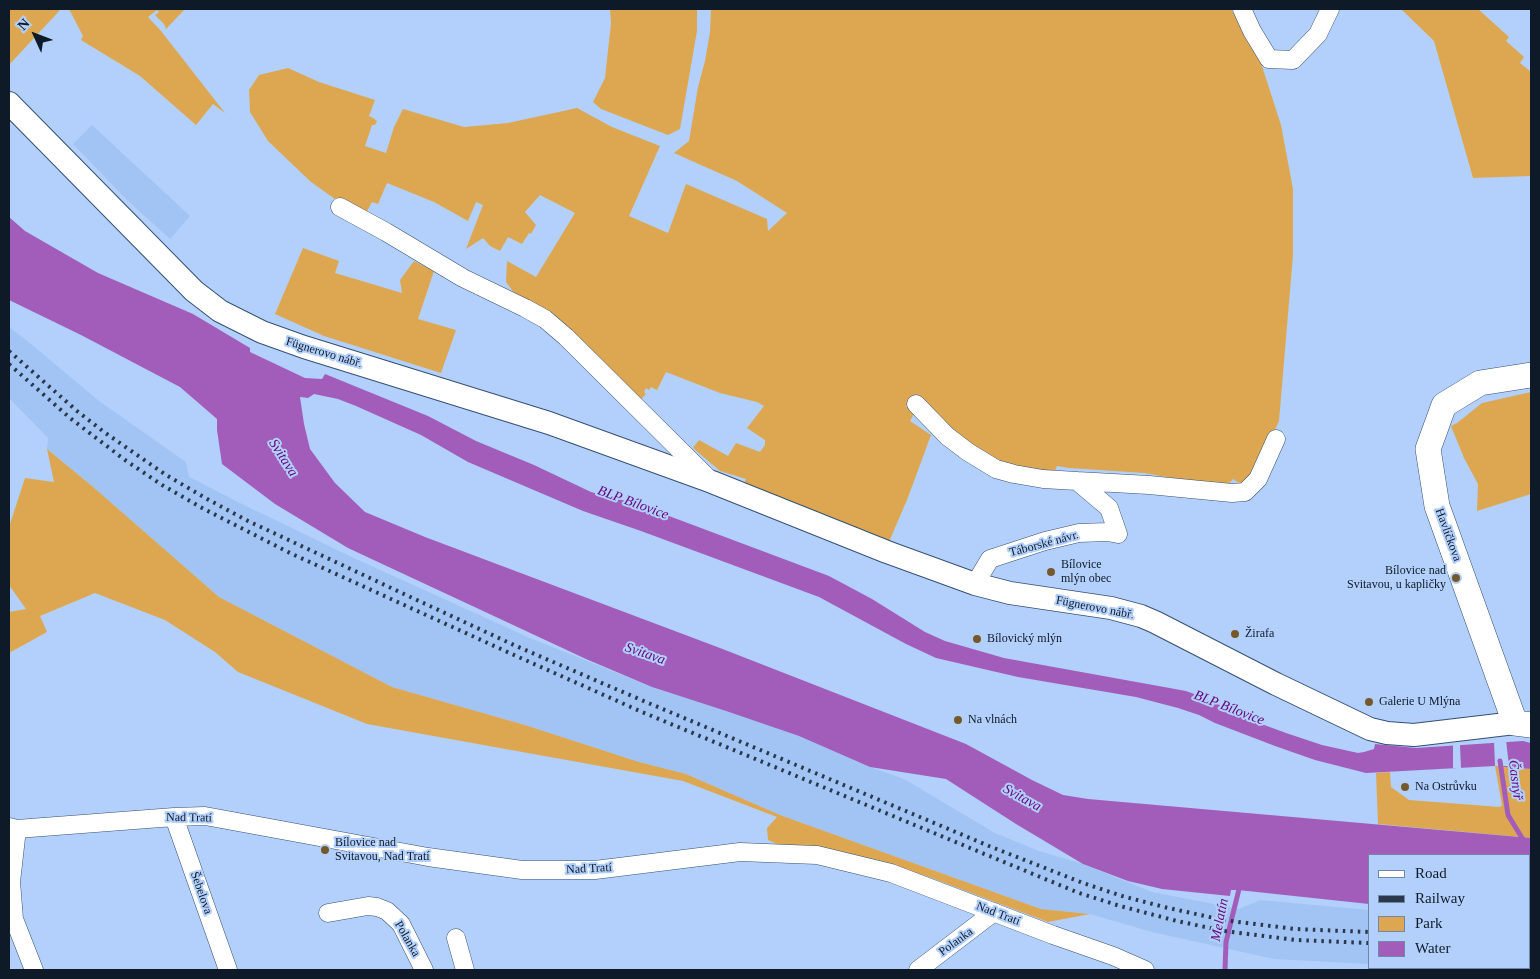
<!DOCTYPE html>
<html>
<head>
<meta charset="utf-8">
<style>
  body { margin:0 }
  #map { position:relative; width:1540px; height:979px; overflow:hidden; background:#b2d0fb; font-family:"Times New Roman",serif }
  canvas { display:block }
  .frame { position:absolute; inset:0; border:10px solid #0f1a29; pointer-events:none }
  .legend { position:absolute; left:1368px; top:854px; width:162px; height:115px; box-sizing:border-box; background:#b2d0fb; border:1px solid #7187a7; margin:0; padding:6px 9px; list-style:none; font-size:15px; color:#0f1a29 }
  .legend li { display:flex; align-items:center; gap:10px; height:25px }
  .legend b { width:25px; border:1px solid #7187a7 }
  .north { position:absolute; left:10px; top:10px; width:50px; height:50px; -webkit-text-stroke:4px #b2d0fb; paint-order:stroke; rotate:313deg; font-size:14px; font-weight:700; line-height:20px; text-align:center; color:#0f1a29 }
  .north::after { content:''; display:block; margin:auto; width:18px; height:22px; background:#0f1a29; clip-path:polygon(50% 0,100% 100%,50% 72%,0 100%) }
</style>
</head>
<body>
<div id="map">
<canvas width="1540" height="979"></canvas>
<div class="frame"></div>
<ul class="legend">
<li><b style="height:6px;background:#fff"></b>Road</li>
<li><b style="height:6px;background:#2a384c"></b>Railway</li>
<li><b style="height:14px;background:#dda752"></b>Park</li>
<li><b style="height:14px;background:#a25dba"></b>Water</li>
</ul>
<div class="north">N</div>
</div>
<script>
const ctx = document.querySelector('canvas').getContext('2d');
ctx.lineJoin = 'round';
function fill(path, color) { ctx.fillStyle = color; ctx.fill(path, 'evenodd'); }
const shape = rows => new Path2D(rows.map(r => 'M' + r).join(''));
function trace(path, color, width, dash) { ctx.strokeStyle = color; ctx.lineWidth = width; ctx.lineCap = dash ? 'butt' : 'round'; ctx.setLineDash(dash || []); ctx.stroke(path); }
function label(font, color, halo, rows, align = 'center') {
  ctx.font = font + ' "Times New Roman",serif'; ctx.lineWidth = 4; ctx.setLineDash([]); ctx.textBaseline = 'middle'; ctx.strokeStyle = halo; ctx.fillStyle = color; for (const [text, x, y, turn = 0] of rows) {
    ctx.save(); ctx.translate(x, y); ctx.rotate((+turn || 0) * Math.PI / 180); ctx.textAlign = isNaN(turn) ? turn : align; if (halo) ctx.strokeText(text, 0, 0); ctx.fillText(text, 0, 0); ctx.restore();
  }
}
fill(shape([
  [92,125,190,216,170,239,126,199,73,144],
  [9,327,25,339,99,401,186,462,189,477,242,504,356,559,530,638,652,687,726,711,799,736,870,767,904,779,995,833,1039,851,1083,864,1152,892,1239,909,1260,900,1369,910,1369,964,1274,959,1152,932,1090,914,1041,909,780,815,686,774,639,762,525,725,392,687,219,597,92,486,47,449,48,438,9,398]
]), '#a2c4f4');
fill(shape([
  [9,9,61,9,9,65],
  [69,9,185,9,166,29,164,24,155,15,159,12,157,10,148,17,161,31,225,113,213,104,196,125,140,76,81,40,83,36],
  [610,9,697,9,697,31,680,129,668,135,601,109,593,102,605,78,611,23],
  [711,9,1231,9,1261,63,1281,125,1293,189,1293,255,1279,421,1253,477,1242,485,1233,479,1228,485,1222,487,1144,473,1069,468,1057,466,1053,475,1000,464,970,447,913,398,906,406,914,414,910,421,931,435,907,500,888,544,743,486,746,479,720,471,693,448,699,440,728,456,736,443,760,452,765,445,765,440,747,428,764,406,757,402,720,393,666,372,657,390,651,387,649,390,646,388,644,392,646,394,639,401,515,294,506,282,507,261,536,277,575,213,540,195,525,212,536,225,531,234,529,233,522,244,508,237,500,251,490,246,483,238,466,249,483,205,476,202,468,221,434,202,387,183,378,204,372,202,366,213,335,199,311,182,268,141,250,112,249,90,259,75,288,68,319,82,375,100,369,116,375,119,375,120,377,121,375,125,372,125,365,146,386,153,394,127,403,109,464,127,508,123,577,108,612,127,660,146,629,216,668,233,686,184,767,219,768,231,787,213,737,181,674,153,689,141,698,87,705,61,710,32],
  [1401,9,1478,9,1509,37,1506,41,1524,57,1520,63,1530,71,1531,70,1531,176,1473,178,1434,41],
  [303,248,339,261,335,273,402,293,400,280,414,261,434,271,418,319,456,330,441,373,324,336,275,314],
  [1531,392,1531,494,1477,511,1478,484,1464,458,1451,426,1457,423,1482,403],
  [47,449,92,486,219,597,392,687,525,725,639,762,686,774,780,815,1041,909,1090,914,1048,922,929,877,857,856,781,846,768,840,767,828,777,817,683,781,367,724,238,672,215,652,165,620,95,593,40,616,47,632,9,653,9,612,26,609,9,585,9,527,25,478,54,482],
  [1495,766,1531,769,1531,838,1378,824,1376,773,1390,772,1391,787,1409,800,1500,807,1502,805],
  [1406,968,1466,968,1466,970,1405,970]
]), '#dda752');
fill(shape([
  [9,217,25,231,98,273,193,314,250,348,250,352,305,378,322,379,325,374,428,416,476,441,534,465,591,492,649,507,653,510,829,576,872,599,925,632,945,641,1004,658,1186,691,1205,698,1248,719,1286,733,1322,745,1358,753,1364,752,1374,749,1375,744,1416,748,1523,741,1531,743,1531,769,1495,766,1366,773,1315,760,1275,746,1215,723,1199,715,1178,708,1136,697,1018,677,936,658,906,644,819,597,641,531,583,511,468,462,421,435,356,406,338,399,314,394,308,398,300,397,304,424,310,449,335,483,365,512,425,537,720,648,966,744,1032,780,1063,795,1088,799,1531,838,1531,888,1529,888,1529,855,1369,855,1369,904,1238,890,1231,890,1230,896,1162,889,1128,881,1083,864,1016,824,946,779,870,767,799,736,726,711,652,687,586,659,348,548,275,504,222,464,217,430,217,419,180,387,81,335,9,300]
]), '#a25dba');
fill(shape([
  [1506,740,1509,766,1495,766,1494,741],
  [1453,745,1460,745,1461,768,1453,768]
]), '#b2d0fb');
trace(shape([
  [1500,761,1508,815,1522,838,1531,848],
  [1225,970,1226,942,1240,885]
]), '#a25dba', 5);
const minor = shape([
  [1242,9,1252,31,1269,59,1293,60,1318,34,1330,9],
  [340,207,386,232,463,278,525,308,545,319,566,337,710,480],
  [916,404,947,436,968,452,996,469,1014,474,1043,479,1077,481,1109,508,1118,534],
  [1077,481,1149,485,1232,493,1245,492,1258,479,1276,439],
  [975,584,990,559,1045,541,1079,533,1107,532,1118,534],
  [174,817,228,970],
  [9,827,17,829,174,817,205,816,428,857,522,870,595,870,740,852,817,855,891,873,1053,935,1113,956,1145,970],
  [17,829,11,882,14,919,34,970],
  [328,913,368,906,377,907,387,911,401,924,424,970],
  [456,938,465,970],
  [1529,962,1531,962],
  [918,970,994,912],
  [1484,970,1485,968]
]);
const tertiary = shape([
  [9,103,194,291,220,311,262,332,304,347,549,423,712,482,887,552,975,584,1010,593,1111,608,1141,616,1155,622,1276,684,1370,729,1387,733,1414,735,1515,723]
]);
const secondary = shape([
  [1531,375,1480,383,1444,405,1428,449,1437,506,1515,723,1531,725]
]);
trace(minor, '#365074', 19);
trace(tertiary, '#365074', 24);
trace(secondary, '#365074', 26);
trace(minor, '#fff', 18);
trace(tertiary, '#fff', 22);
trace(secondary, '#fff', 25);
trace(shape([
  [9,351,77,411,104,432,166,475,209,500,248,521,404,594,516,646,646,702,989,846,1083,883,1122,896,1164,907,1223,920,1295,929,1369,932],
  [9,364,70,418,125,460,162,485,204,509,290,553,514,655,642,712,987,855,1079,893,1120,906,1177,921,1224,931,1296,940,1369,943],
  [1529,933,1531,933],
  [1529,944,1531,944]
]), '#2a384c', 4, [2.5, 5]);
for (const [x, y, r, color] of [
  [1051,572,5,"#75592c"],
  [1456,578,5,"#75592c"],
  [1235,634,5,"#75592c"],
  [977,639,5,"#75592c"],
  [1369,702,5,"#75592c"],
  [958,720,5,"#75592c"],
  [1405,787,5,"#75592c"],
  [325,850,5,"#75592c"]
]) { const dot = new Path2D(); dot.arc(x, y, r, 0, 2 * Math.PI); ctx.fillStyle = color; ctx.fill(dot); trace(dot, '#b2d0fb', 2); }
label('12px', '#0f1a29', '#b2d0fb', [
  ["Fügnerovo nábř.",324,353,17],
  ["Havlíčkova",1448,535,70],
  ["Táborské návr.",1044,544,-15],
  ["Fügnerovo nábř.",1095,608,11],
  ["Nad Tratí",189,818,1],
  ["Nad Tratí",589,869,-3],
  ["Šebelova",201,893,71],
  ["Nad Tratí",998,914,21],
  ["Polanka",407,939,60],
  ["Polanka",956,942,-36]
]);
label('12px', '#0f1a29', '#b2d0fb', [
  ["Bílovice",1061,565],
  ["mlýn obec",1061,579],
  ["Bílovice nad",1446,571,"right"],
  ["Svitavou, u kapličky",1446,585,"right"],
  ["Žirafa",1245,634],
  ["Bílovický mlýn",987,639],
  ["Galerie U Mlýna",1379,702],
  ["Na vlnách",968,720],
  ["Na Ostrůvku",1415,787],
  ["Bílovice nad",335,843],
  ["Svitavou, Nad Tratí",335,857]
], 'left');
label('italic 14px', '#680582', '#b2d0fb', [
  ["Svitava",283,458,57],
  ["BLP Bílovice",633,503,20],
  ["Svitava",645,654,19],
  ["BLP Bílovice",1229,708,21],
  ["Časnýř",1515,780,83],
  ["Svitava",1022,798,29],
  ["Melatín",1220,920,-79]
]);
</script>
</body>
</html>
